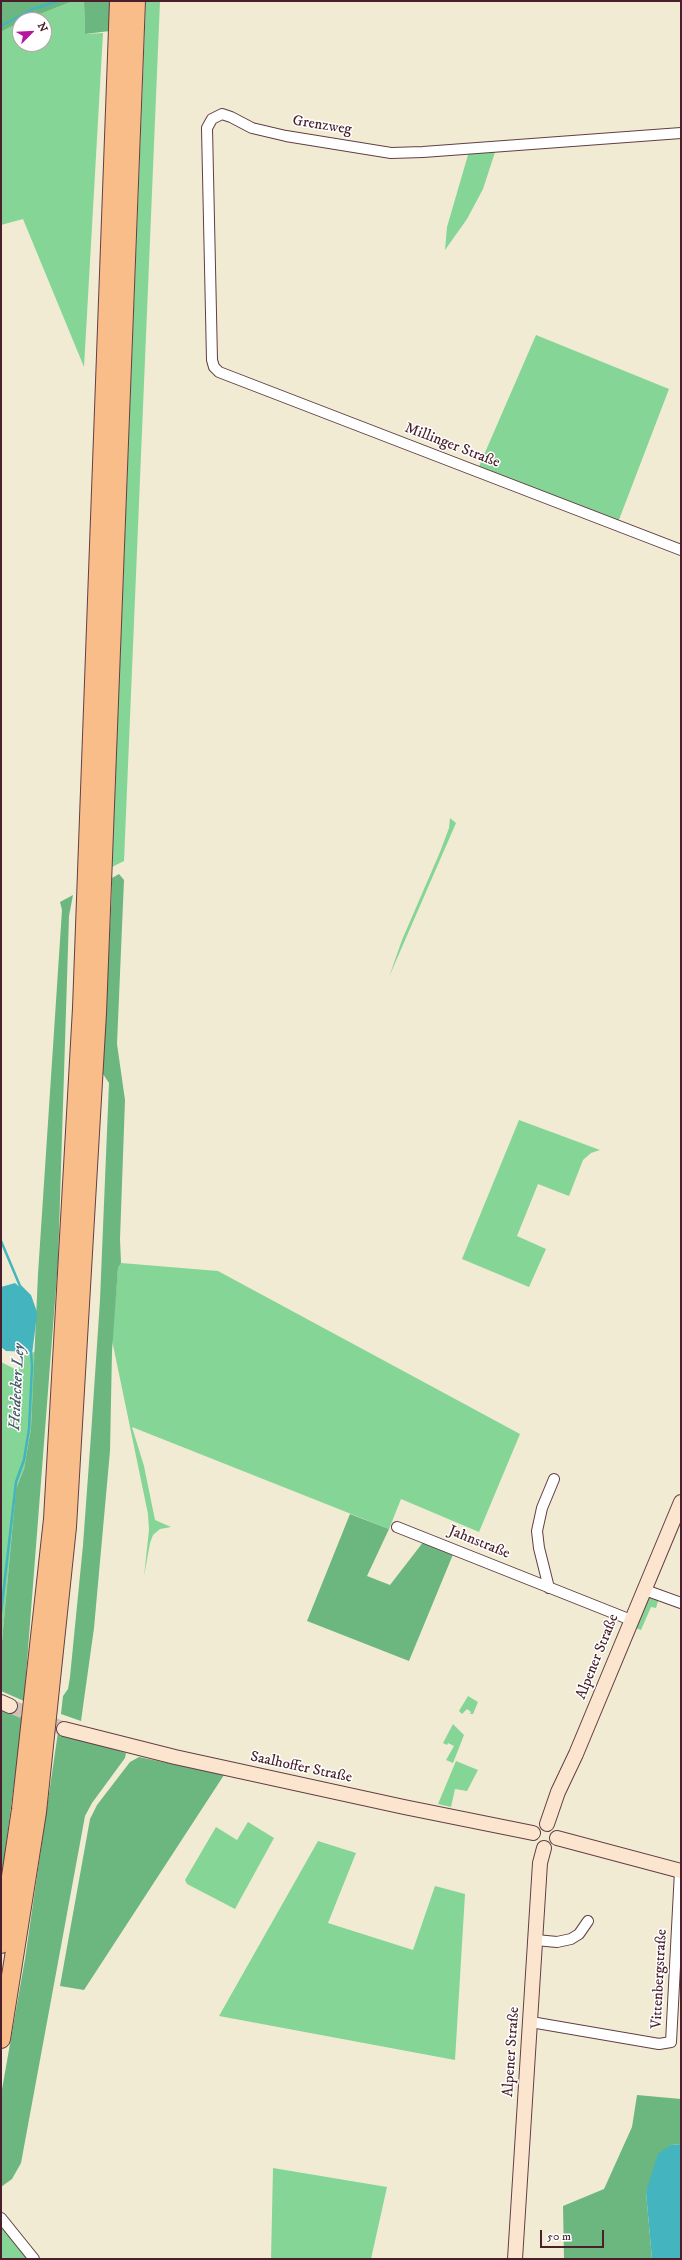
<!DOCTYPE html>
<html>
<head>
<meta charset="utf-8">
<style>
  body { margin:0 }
  #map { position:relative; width:682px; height:2260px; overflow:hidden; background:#f1ebd4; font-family:"IM FELL DW Pica",serif }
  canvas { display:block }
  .frame { position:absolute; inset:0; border:2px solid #4a1f2b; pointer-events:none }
  .north { position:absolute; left:12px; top:12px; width:40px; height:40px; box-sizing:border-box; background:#fff; border:1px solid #b7a5aa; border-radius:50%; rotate:66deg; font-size:11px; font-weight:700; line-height:16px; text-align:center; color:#4a1f2b }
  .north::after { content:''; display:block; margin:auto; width:14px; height:18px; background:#b5179e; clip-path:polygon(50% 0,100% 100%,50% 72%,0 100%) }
  .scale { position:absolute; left:540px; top:2230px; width:64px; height:18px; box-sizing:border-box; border:2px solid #4a1f2b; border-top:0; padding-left:5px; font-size:12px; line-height:14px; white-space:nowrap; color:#4a1f2b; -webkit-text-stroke:3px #fff; paint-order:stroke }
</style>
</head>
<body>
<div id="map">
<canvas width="682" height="2260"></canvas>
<div class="frame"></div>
<div class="north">N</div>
<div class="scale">50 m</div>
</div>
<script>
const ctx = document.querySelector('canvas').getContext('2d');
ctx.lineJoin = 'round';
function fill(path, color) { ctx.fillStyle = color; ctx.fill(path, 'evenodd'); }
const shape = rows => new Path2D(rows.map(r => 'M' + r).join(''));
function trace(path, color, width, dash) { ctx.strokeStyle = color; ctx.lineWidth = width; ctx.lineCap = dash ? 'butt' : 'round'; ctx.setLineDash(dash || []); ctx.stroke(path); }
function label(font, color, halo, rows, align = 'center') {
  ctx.font = font + ' "IM FELL DW Pica",serif'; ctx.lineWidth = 3; ctx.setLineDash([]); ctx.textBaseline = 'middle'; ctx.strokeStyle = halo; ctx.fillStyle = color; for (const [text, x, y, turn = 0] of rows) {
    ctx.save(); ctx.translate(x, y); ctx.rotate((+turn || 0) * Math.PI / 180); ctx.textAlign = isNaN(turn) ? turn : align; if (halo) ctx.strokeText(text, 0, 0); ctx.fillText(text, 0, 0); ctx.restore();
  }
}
fill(shape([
  [73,1,84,1,85,34,103,33,84,367,23,219,1,225,1,32,20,22,20,44,44,44,44,20,25,20],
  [146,1,160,1,124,861,112,867],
  [497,146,483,189,467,219,445,250,447,227,470,148],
  [536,335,669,389,617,525,477,471],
  [450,818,456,823,389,977,402,940,440,852,449,828],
  [519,1120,600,1150,591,1153,583,1160,569,1196,538,1184,517,1236,546,1249,529,1287,462,1259],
  [121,1263,218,1271,520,1434,479,1532,401,1499,389,1529,132,1427,144,1466,155,1520,171,1527,160,1529,153,1535,150,1543,144,1576,149,1530,148,1514,112,1340,118,1268],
  [35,1352,31,1428,24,1469,16,1489,1,1652,1,1362,19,1371,20,1354],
  [649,1596,659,1598,656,1608,651,1607,641,1630,636,1628],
  [468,1696,478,1702,473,1714,470,1714,471,1712,467,1709,462,1714,459,1711],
  [453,1724,464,1735,453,1763,446,1760,454,1746,448,1743,447,1745,443,1743],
  [456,1761,478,1770,467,1791,455,1789,451,1807,438,1804],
  [248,1822,274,1838,235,1909,187,1884,185,1880,216,1827,237,1840],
  [318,1841,356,1853,328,1923,413,1950,435,1886,465,1894,455,2060,219,2016],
  [273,2168,387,2187,371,2259,271,2259],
  [1,2223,30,2259,1,2259]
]), '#85d596');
fill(shape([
  [1,1,73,1,25,20,20,20,20,22,1,32],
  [84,1,111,1,110,31,85,34],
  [119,874,124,880,117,1044,125,1100,120,1239,121,1263,118,1268,112,1351,110,1451,94,1628,81,1721,61,1714,63,1696,68,1689,70,1677,83,1545,91,1435,100,1300,109,1083,103,1074,112,888,112,878],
  [73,895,69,916,58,1262,24,1701,1,1691,1,1652,16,1489,24,1469,31,1428,38,1274,62,910,60,902],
  [350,1514,389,1529,367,1576,390,1585,424,1541,454,1552,409,1661,307,1621],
  [1,1709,23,1717,1,1882],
  [58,1732,126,1753,125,1758,92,1803,85,1816,21,2163,12,2179,1,2187,1,2095,25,1959],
  [139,1757,224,1775,84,1990,60,1986,90,1819,97,1805,130,1762],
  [637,2095,681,2099,681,2144,671,2145,646,2192,652,2259,564,2259,563,2206,604,2189,632,2127]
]), '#6cb67f');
fill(shape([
  [15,1283,30,1296,36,1313,31,1352,6,1351,1,1347,1,1287],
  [681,2144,681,2259,652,2259,646,2192,658,2154,671,2145]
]), '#44b4be');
trace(shape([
  [1,26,33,9,59,1],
  [1,1241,20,1286,30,1296,36,1313,31,1352,32,1366,29,1429,24,1460,16,1482,1,1613]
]), '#44b4be', 2.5);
trace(shape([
  [10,1706,64,1729]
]), '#d0c2b2', 14, [14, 7]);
const street = shape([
  [681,133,423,152,391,153,286,136,252,128,231,117,222,114,212,119,207,128,212,360,214,367,219,372,681,550],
  [397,1527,631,1620],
  [549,1588,539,1548,537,1531,542,1508,554,1479],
  [645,1590,681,1603],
  [536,1940,557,1942,571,1939,579,1934,588,1921],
  [531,2022,659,2044,671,2042,680,1871],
  [1,2218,34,2259]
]);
const secondary = shape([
  [1,1702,10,1706],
  [64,1729,175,1757,404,1807,533,1833],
  [547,1824,558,1792,576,1754,681,1502],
  [557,1838,681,1871],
  [515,2259,540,1863,544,1848]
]);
const highway = shape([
  [1,1944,21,1809,53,1519,82,1008,119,1],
  [1,2039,37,1812,67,1527,97,1013,136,1]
]);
trace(street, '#633e44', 12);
trace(secondary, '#633e44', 16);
trace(highway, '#633e44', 20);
trace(street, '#fff', 10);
trace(secondary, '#fce5cf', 14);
trace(highway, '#f8bd88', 18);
label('15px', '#4a1f2b', '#fff', [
  ["Grenzweg",322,126,9],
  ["Millinger Straße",452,446,21],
  ["Jahnstraße",479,1543,22],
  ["Alpener Straße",598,1657,-68],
  ["Saalhoffer Straße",301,1768,12],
  ["Vittenbergstraße",660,1979,-87],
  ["Alpener Straße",512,2052,-86]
]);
label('italic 16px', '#485b66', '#fff', [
  ["Heidecker Ley",18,1387,-87]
]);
</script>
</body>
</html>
